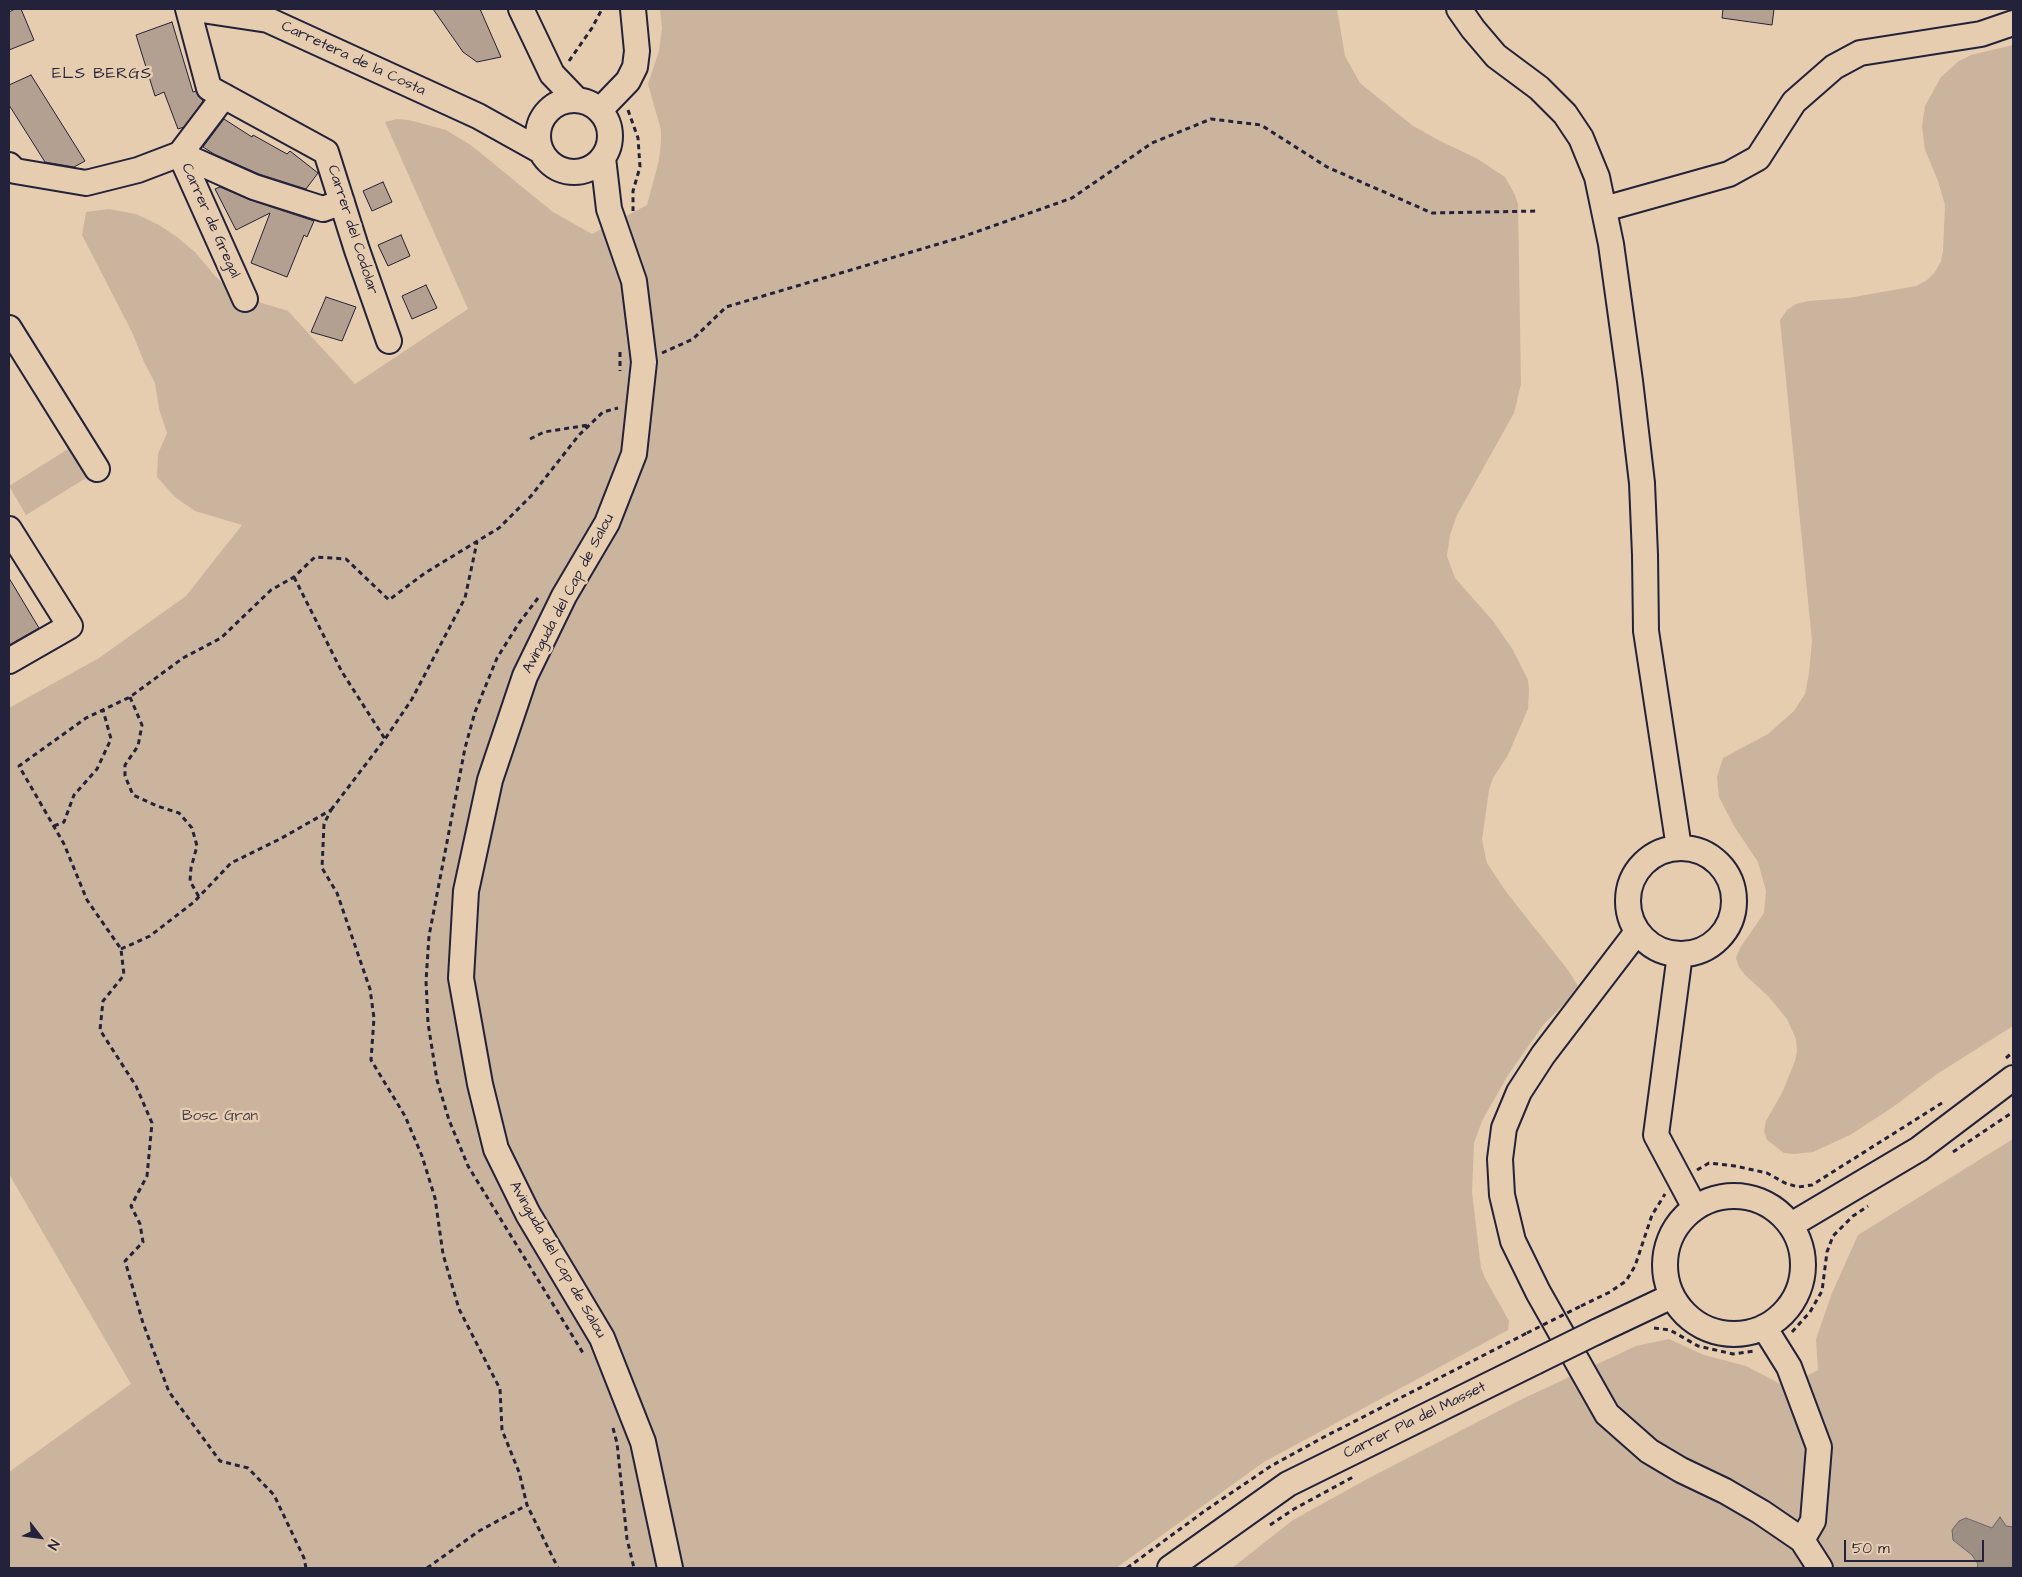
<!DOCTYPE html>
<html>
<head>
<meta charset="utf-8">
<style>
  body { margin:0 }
  #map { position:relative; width:2022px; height:1577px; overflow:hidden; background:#e7cdaf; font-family:"Architects Daughter",sans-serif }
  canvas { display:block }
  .frame { position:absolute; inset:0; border:10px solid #22223b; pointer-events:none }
  .north { position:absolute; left:15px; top:1512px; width:50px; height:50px; -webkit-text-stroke:4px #e7cdaf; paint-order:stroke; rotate:120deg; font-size:14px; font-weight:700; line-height:20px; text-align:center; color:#22223b }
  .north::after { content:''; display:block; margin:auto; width:18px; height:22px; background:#22223b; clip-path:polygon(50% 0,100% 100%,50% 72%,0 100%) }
  .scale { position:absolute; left:1844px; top:1540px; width:140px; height:22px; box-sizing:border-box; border:2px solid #22223b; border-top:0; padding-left:6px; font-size:15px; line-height:18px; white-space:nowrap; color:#22223b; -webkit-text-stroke:4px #e7cdaf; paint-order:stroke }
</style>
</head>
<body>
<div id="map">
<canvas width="2022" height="1577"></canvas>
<div class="frame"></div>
<div class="north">N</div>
<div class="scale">50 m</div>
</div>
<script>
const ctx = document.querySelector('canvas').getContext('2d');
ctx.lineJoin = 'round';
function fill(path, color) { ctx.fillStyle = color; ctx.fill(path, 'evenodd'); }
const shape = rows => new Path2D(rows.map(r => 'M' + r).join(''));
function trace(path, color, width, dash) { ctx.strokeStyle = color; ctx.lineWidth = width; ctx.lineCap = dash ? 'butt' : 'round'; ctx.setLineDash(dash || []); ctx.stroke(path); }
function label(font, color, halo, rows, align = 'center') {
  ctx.font = font + ' "Architects Daughter",sans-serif'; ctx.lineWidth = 5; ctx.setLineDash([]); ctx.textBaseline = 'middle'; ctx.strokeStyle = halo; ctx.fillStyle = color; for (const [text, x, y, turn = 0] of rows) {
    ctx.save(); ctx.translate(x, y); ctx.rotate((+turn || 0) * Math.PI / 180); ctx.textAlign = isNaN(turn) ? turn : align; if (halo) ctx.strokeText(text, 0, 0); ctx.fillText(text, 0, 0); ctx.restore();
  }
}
fill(shape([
  [660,9,1337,9,1345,56,1360,83,1413,126,1442,142,1478,159,1505,177,1515,195,1518,204,1521,384,1514,413,1457,515,1450,535,1447,556,1455,578,1493,621,1513,650,1528,680,1529,690,1528,709,1508,755,1493,778,1489,790,1482,840,1487,863,1507,893,1568,970,1578,986,1567,1001,1544,1024,1508,1075,1482,1121,1474,1143,1472,1192,1481,1268,1485,1278,1509,1321,1508,1330,1264,1462,1116,1568,9,1568,9,1472,131,1384,9,1174,9,708,99,658,186,596,242,525,195,511,175,497,157,477,158,454,167,433,159,409,155,383,144,362,132,332,82,235,86,212,109,209,136,214,159,225,177,237,195,252,216,277,236,295,288,311,355,384,468,309,385,122,397,119,409,120,446,130,472,146,553,212,592,234,647,205,659,160,661,141,661,130,648,84,659,51,662,28],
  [2013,45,2013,1026,1937,1074,1893,1107,1850,1135,1813,1152,1794,1154,1784,1153,1767,1140,1764,1131,1766,1121,1782,1093,1795,1061,1797,1051,1796,1039,1787,1019,1768,996,1745,975,1739,967,1736,958,1740,948,1764,913,1766,891,1758,862,1734,826,1719,797,1717,777,1723,758,1768,734,1794,711,1805,694,1809,673,1812,641,1780,320,1787,310,1796,304,1808,301,1848,298,1916,286,1927,280,1935,272,1941,261,1943,251,1945,205,1938,181,1925,150,1922,126,1925,106,1941,77,1959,61,1971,55],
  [68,449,86,478,26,515,9,486],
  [2013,1139,2013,1527,2006,1526,1992,1529,1966,1518,1953,1540,1972,1555,1978,1564,1977,1568,1232,1568,1293,1520,1369,1478,1520,1400,1636,1346,1669,1339,1704,1355,1746,1366,1786,1387,1818,1370,1816,1339,1832,1293,1858,1235]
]), '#cab49e');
const water = shape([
  [2000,1517,2006,1526,2013,1527,2013,1568,1977,1568,1978,1564,1972,1555,1953,1540,1952,1530,1959,1521,1966,1518,1992,1528,2000,1517]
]);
fill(water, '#9e8f84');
trace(water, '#6c6367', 1);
const building = shape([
  [15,9,21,9,34,40,9,50,9,12,15,9],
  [433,9,480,9,501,57,477,62,463,52,433,9],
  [1723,9,1774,9,1772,25,1722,18,1723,9],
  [172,22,193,92,196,91,203,101,184,127,178,129,164,92,155,96,136,35,172,22],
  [31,75,85,161,74,167,45,162,9,105,9,85,31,75],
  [224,119,252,137,253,135,287,154,290,151,318,173,306,189,259,174,214,154,203,147,224,119],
  [383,182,392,202,372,211,363,191,383,182],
  [220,187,250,200,314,221,307,237,304,235,287,277,251,263,270,213,236,230,215,189,220,187],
  [401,235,410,256,388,266,378,245,401,235],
  [426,285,437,308,412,319,402,296,426,285],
  [326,297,356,307,342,341,311,332,326,297],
  [9,578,39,628,9,645,9,578]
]);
fill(building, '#b4a091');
trace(building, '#22223b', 1);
const minor = shape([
  [188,9,209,88,326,152,357,250,389,341],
  [195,9,268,20,478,116,539,150],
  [521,9,552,74,576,99],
  [1459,9,1473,29,1496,56,1539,88,1565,114,1581,138,1597,177,1611,244,1630,381,1642,483,1645,555,1646,631,1679,848],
  '538 136a36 36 0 1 1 72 0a36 36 0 1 1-72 0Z',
  [600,110,628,81,635,67,637,51,633,9],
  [180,154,254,187,323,209,342,202],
  [180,154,245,299],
  [180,154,224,96],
  [603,158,609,209,634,281,644,362,634,454,607,523,564,596,525,676,490,780,466,891,461,978,480,1084,496,1149,528,1214,602,1338,643,1442,670,1568],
  [9,165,15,171,86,183,138,170,180,154],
  [1604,209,1729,174,1758,158,1794,102,1834,67,1860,53,1981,34,2013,23],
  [9,328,97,469],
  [9,529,70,626,9,661],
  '1628 901a53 53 0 1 1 106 0a53 53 0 1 1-106 0Z',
  [1637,932,1543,1055,1519,1092,1504,1128,1500,1159,1502,1195,1513,1241,1538,1292,1607,1414,1649,1451,1681,1470,1725,1491,1761,1512,1802,1540,1820,1568],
  [1680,954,1656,1135,1695,1208],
  '1665 1265a69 69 0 1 1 138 0a69 69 0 1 1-138 0Z',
  [1791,1225,1919,1149,2013,1078],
  [1764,1327,1789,1367,1819,1447,1813,1521,1802,1540],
  [1596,1332,1672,1296],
  [1170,1568,1288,1484,1535,1362]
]);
trace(minor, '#22223b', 28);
trace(shape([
  [569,61,592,28,602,9],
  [628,110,638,138,640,167,633,191,633,211],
  [620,352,620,371],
  [662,353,693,339,726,307,962,237,1072,198,1152,143,1211,119,1261,125,1327,167,1432,213,1537,211],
  [530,439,544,432,589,425],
  [294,577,342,672,385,739],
  [538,598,519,623,497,658,475,712,465,748,429,936,426,981,428,1023,437,1080,449,1120,468,1166,583,1353],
  [130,697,142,725,138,746,125,765,125,776,133,795,157,806,179,813,192,828,197,846,191,868,190,881,199,897],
  [331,810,385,739,412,699,465,598,477,542],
  [54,826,64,822,74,795,97,769,111,739,103,710],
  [121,949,150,936,194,902,231,863,280,839,331,810,324,824,322,868,337,893,370,989,374,1018,371,1060,405,1116,422,1156,435,1198,443,1254,459,1309,500,1389,502,1430,519,1472,527,1505,558,1568],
  [2006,1058,2013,1052],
  [1953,1152,2013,1112],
  [1697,1170,1709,1163,1735,1166,1767,1173,1785,1183,1798,1187,1812,1185,1942,1103],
  [1581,1306,1610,1292,1626,1281,1635,1266,1652,1215,1665,1194],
  [1654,1328,1670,1330,1698,1346,1733,1354,1755,1351],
  [1792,1332,1810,1312,1822,1291,1827,1252,1833,1236,1853,1216,1868,1206],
  [613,1428,617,1443,627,1539,634,1568],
  [1270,1525,1294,1509,1353,1477],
  [306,1568,304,1558,274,1495,248,1468,220,1461,169,1392,143,1323,125,1261,143,1242,140,1224,131,1206,147,1176,152,1123,136,1086,100,1030,103,1001,124,975,121,949,87,900,64,844,19,766,86,718,130,697,183,658,221,638,271,590,294,577,315,557,346,559,389,600,425,573,499,528,531,496,579,435,603,412,618,408],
  [427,1568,479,1531,527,1505],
  [1127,1568,1206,1510,1271,1466,1322,1438,1527,1333]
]), '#22223b', 3, [5, 4]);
trace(minor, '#e7cdaf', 24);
const minorBridge = shape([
  [1535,1362,1596,1332]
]);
trace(minorBridge, '#22223b', 28, []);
trace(shape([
  [1527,1333,1581,1306]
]), '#22223b', 3, [5, 4]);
trace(minorBridge, '#e7cdaf', 24);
label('15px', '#22223b', '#e7cdaf', [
  ["Carretera de la Costa",353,59,25],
  ["Carrer de Gregal",210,221,66],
  ["Carrer del Codolar",352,230,72],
  ["Avinguda del Cap de Salou",569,594,-62],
  ["Avinguda del Cap de Salou",557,1260,60],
  ["Carrer Pla del Masset",1415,1421,-26]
]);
label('15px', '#443f4f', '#e7cdaf', [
  ["Bosc Gran",220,1117]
]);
ctx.letterSpacing = '1px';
label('16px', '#22223b', '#e7cdaf', [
  ["ELS BERGS",102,75]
]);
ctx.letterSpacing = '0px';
</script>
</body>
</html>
